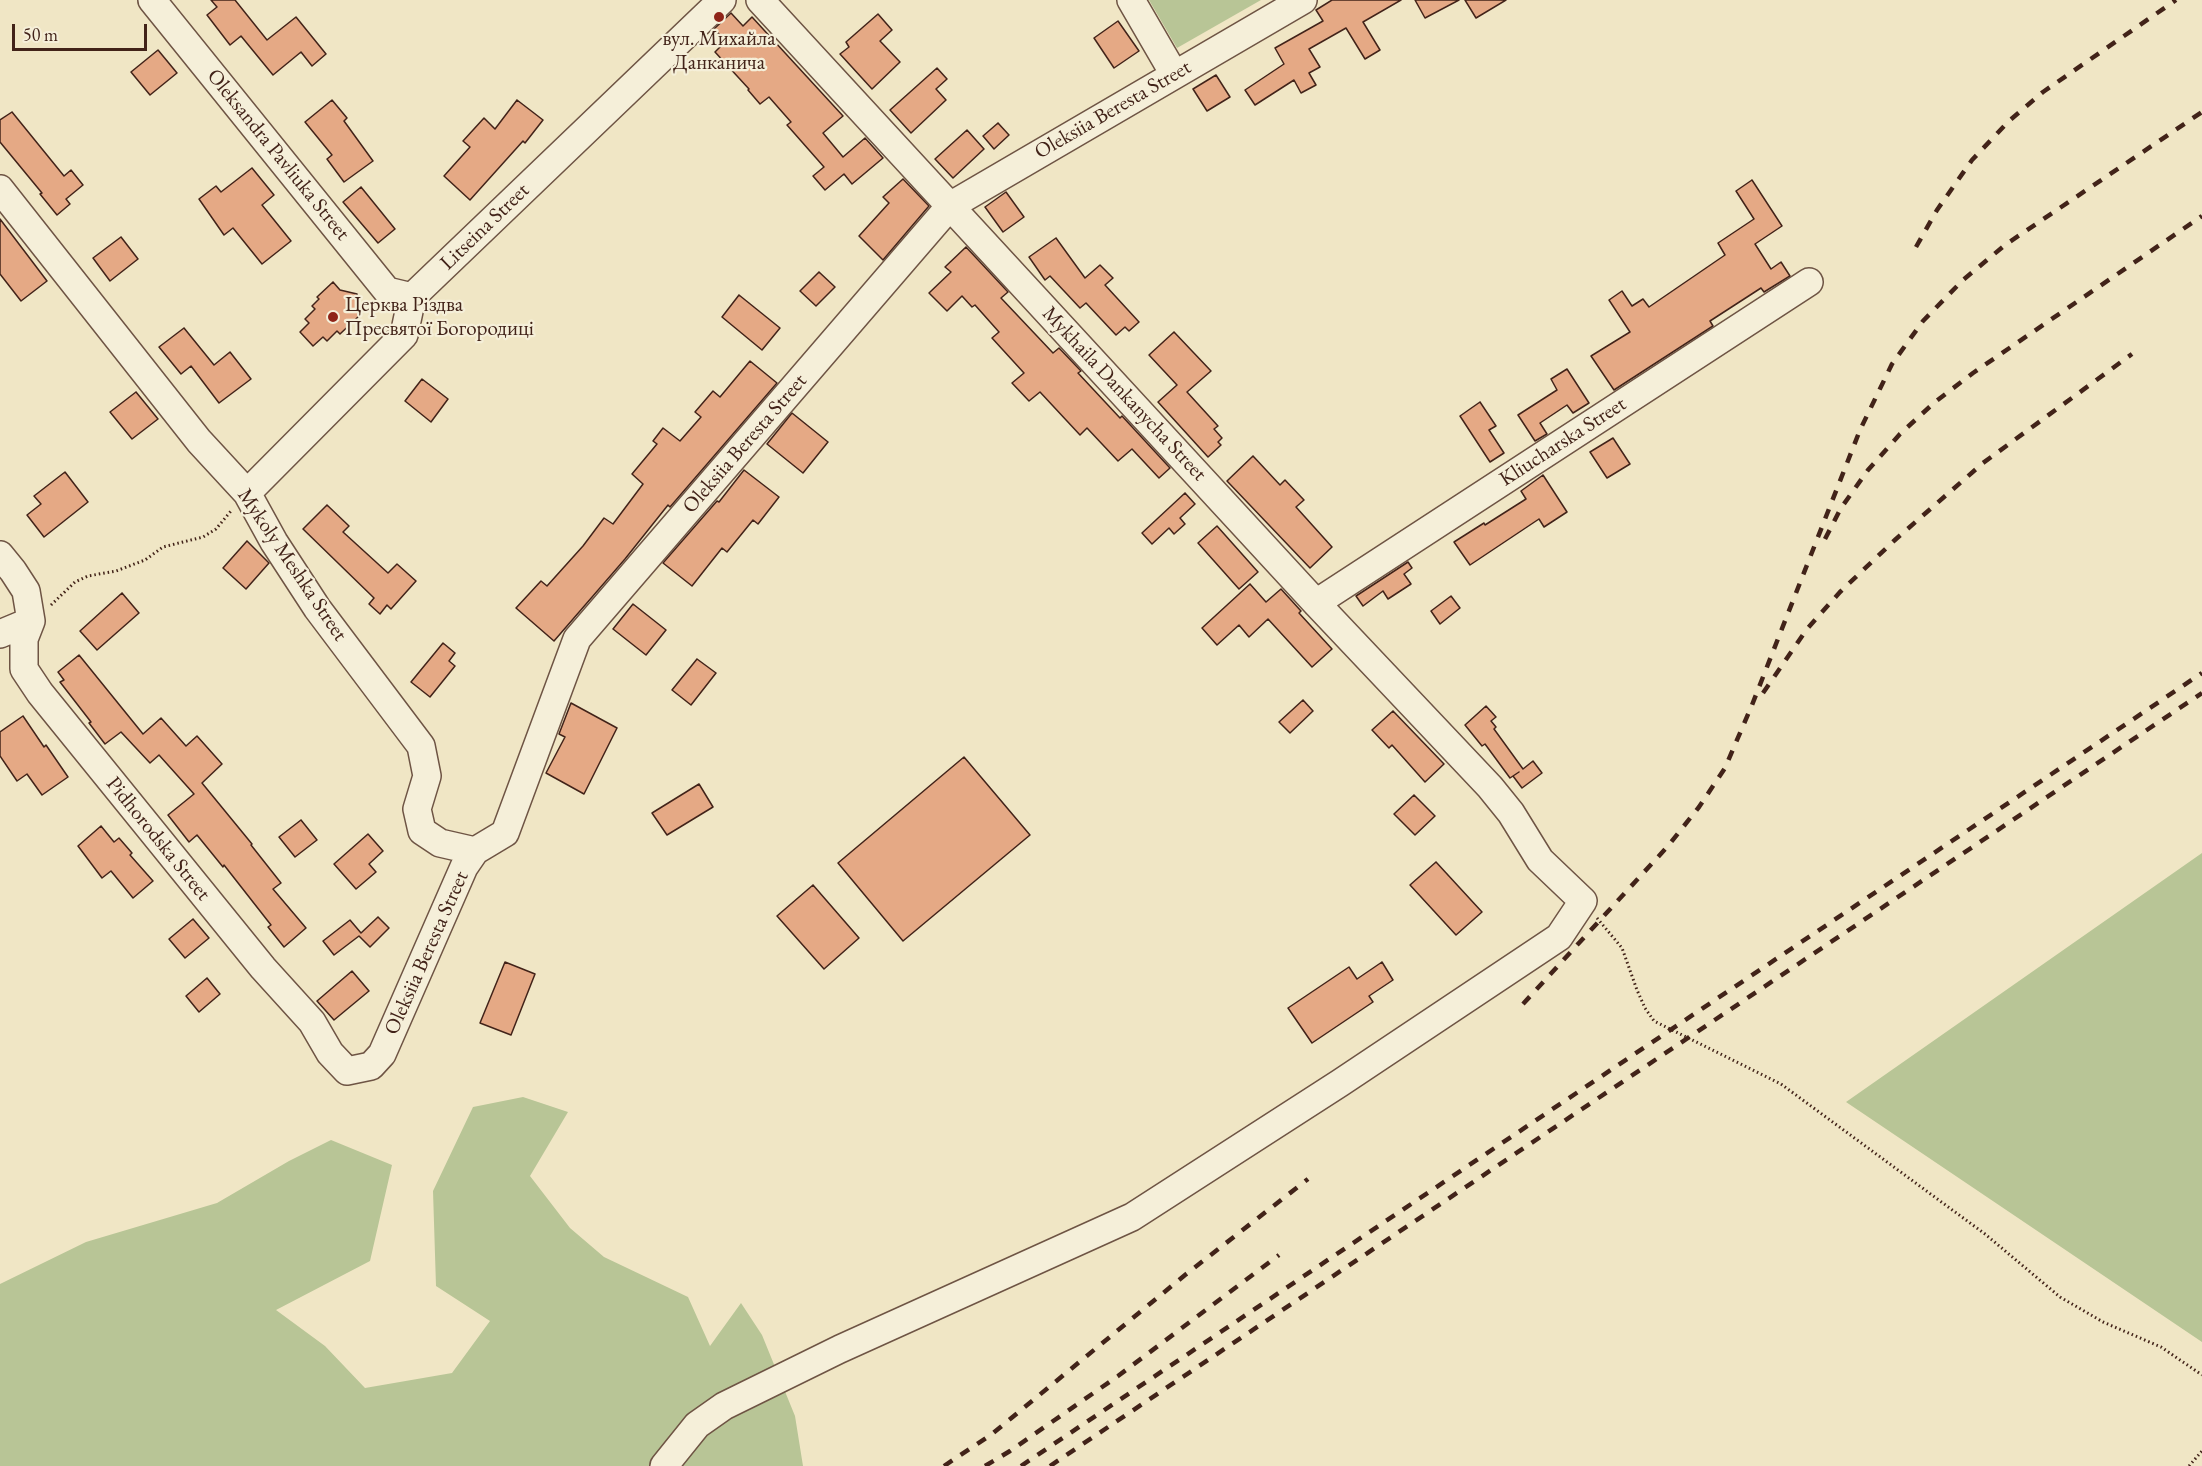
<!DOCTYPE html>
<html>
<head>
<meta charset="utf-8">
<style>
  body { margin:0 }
  #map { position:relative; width:2202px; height:1466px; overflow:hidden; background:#f0e6c5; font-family:"EB Garamond",serif }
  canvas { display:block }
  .scale { position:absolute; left:12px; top:24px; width:135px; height:27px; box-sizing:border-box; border:3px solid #422319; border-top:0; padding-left:8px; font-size:18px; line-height:21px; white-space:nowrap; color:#422319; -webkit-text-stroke:4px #f5efd9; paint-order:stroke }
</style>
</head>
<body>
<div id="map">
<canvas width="2202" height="1466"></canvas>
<div class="scale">50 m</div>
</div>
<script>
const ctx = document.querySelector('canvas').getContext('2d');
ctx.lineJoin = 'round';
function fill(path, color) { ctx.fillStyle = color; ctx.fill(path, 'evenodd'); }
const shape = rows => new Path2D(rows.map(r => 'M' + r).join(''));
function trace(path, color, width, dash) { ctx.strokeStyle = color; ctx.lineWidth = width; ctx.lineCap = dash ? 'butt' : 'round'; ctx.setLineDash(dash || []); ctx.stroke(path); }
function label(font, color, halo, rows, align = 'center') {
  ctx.font = font + ' "EB Garamond",serif'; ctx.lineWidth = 4.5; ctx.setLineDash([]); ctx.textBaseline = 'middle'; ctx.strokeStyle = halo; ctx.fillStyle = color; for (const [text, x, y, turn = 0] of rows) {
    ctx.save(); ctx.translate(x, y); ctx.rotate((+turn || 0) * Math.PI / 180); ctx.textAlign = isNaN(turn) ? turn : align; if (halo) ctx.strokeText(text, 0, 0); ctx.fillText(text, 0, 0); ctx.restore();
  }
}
fill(shape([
  [1149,0,1261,0,1177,48],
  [2202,853,2202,1342,1846,1102],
  [523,1097,568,1112,530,1176,570,1228,604,1257,688,1297,710,1346,741,1303,762,1335,795,1416,803,1466,0,1466,0,1284,86,1242,217,1203,289,1161,331,1140,392,1165,370,1261,276,1310,325,1346,365,1388,452,1373,490,1321,436,1286,433,1191,473,1107]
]), '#b8c596');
const building = shape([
  [211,0,235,0,267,40,296,17,326,54,312,66,301,52,273,75,241,36,230,45,207,15,217,7,211,0],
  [1332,0,1401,0,1363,22,1380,50,1365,59,1346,28,1309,49,1320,67,1309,73,1316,85,1301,93,1294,80,1255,105,1245,90,1284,64,1275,48,1323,21,1316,10,1332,0],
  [1415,0,1459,0,1425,18,1415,0],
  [1465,0,1506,0,1476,18,1465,0],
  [731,13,743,26,752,17,843,116,823,133,843,157,865,138,883,158,852,184,844,174,825,190,813,176,824,167,787,125,791,122,769,97,760,104,748,90,749,89,715,52,726,41,714,29,731,13],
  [878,14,892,30,880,41,900,62,872,89,840,54,849,47,846,42,878,14],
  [1118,21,1139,51,1114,68,1094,38,1118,21],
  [158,50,177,73,150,95,131,72,158,50],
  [937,68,947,79,936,89,946,100,911,133,890,110,937,68],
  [1216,75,1230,97,1207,111,1193,89,1216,75],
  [332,100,347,118,344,121,373,161,344,182,327,159,332,155,305,122,332,100],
  [517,100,543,120,525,143,523,141,470,200,444,176,470,147,463,141,484,118,495,129,517,100],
  [12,112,64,176,71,170,83,185,66,199,70,204,57,215,40,194,42,193,0,142,0,120,12,112],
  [998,123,1009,135,994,149,983,136,998,123],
  [967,130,984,149,953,178,935,159,967,130],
  [252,168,274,195,262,205,291,241,262,264,233,228,224,235,199,199,216,186,221,192,252,168],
  [903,179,929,206,883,260,859,236,889,203,883,197,903,179],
  [1752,180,1782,226,1755,244,1771,269,1781,262,1790,276,1764,292,1761,288,1710,321,1713,326,1614,390,1591,356,1630,332,1609,300,1622,291,1632,306,1643,299,1649,307,1725,255,1718,243,1754,219,1736,191,1752,180],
  [361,187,395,229,378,243,343,202,361,187],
  [1006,192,1024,217,1003,232,985,207,1006,192],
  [0,219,47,281,21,301,0,274,0,219],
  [121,237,138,259,110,281,93,258,121,237],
  [1056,238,1085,278,1100,265,1113,278,1105,285,1139,322,1129,331,1125,327,1116,335,1086,303,1080,308,1050,276,1045,280,1029,257,1056,238],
  [966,247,1008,292,1001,298,1053,353,1059,348,1081,371,1078,373,1120,418,1122,416,1170,468,1159,478,1132,449,1118,461,1087,428,1080,435,1040,392,1029,401,1012,383,1024,373,992,338,999,332,975,305,972,307,962,296,947,311,929,293,951,272,945,267,966,247],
  [819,272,835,287,816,306,800,291,819,272],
  [333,282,340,290,357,294,359,316,340,334,337,331,327,341,323,337,313,346,300,332,309,323,305,319,315,309,312,306,319,299,317,297,333,282],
  [739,295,780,328,762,350,722,317,739,295],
  [184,328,214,365,230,352,251,379,219,403,191,366,181,374,159,347,184,328],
  [1174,332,1211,371,1187,392,1218,426,1214,429,1222,438,1218,442,1221,445,1208,457,1158,402,1177,385,1149,355,1174,332],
  [750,361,777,383,670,507,668,505,625,559,554,641,516,608,541,581,547,586,583,546,604,518,613,524,643,484,632,474,657,444,653,441,663,428,680,441,701,417,695,412,713,391,720,397,750,361],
  [1567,369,1589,403,1573,413,1567,405,1540,423,1547,434,1535,441,1518,415,1557,390,1551,379,1567,369],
  [422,379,448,399,431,422,405,401,422,379],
  [136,392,158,419,132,439,110,412,136,392],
  [1480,402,1496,426,1489,430,1504,453,1490,462,1460,416,1480,402],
  [792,413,828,442,803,473,767,444,792,413],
  [1613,438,1630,464,1607,478,1590,452,1613,438],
  [1253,456,1280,485,1285,480,1304,500,1296,507,1332,547,1310,568,1227,481,1253,456],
  [744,470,779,497,758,524,753,520,727,552,722,548,692,586,663,563,717,501,719,502,744,470],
  [65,472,88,502,44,537,27,515,41,504,34,496,65,472],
  [1543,475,1567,512,1544,527,1539,519,1470,565,1454,542,1484,523,1485,525,1526,499,1521,491,1543,475],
  [1185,493,1195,504,1180,518,1185,524,1174,534,1169,528,1152,544,1142,533,1185,493],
  [327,505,349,526,343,532,388,573,397,564,416,581,391,609,387,605,380,614,369,604,374,598,303,529,327,505],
  [1217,526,1258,572,1239,589,1198,543,1217,526],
  [247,541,269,563,246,589,223,568,247,541],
  [1408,562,1412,568,1404,574,1411,584,1388,599,1383,591,1363,606,1356,596,1408,562],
  [1250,584,1266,602,1281,589,1301,611,1299,613,1332,649,1312,667,1268,619,1249,637,1239,625,1217,645,1202,628,1250,584],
  [122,593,139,613,97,650,80,631,122,593],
  [1451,596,1460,608,1440,624,1431,611,1451,596],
  [633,604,666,630,646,655,613,629,633,604],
  [443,643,455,653,449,661,455,666,430,697,411,682,443,643],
  [79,655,143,734,161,718,186,746,197,736,222,764,202,783,252,844,251,845,281,883,273,889,306,928,284,947,268,927,271,925,224,865,223,867,197,835,189,842,168,815,194,794,159,755,150,763,121,732,105,744,89,723,91,722,60,682,64,680,58,672,79,655],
  [697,659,716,673,691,705,672,690,697,659],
  [1303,700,1313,711,1290,733,1279,722,1303,700],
  [571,703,617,728,584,794,546,773,565,737,559,734,571,703],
  [1486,706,1496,717,1491,721,1496,727,1494,729,1523,769,1533,761,1542,773,1522,788,1513,776,1519,772,1510,778,1485,744,1482,746,1465,725,1486,706],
  [1393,711,1444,764,1425,782,1392,745,1389,748,1372,730,1393,711],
  [23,716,44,747,46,745,68,777,42,795,27,774,17,781,0,756,0,732,23,716],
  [964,757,1030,835,903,941,838,863,964,757],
  [699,784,713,807,667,835,652,813,699,784],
  [1414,795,1435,816,1415,835,1394,814,1414,795],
  [301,820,317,840,295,857,279,837,301,820],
  [101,826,114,842,119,838,132,853,130,855,153,881,133,898,111,871,102,878,78,846,101,826],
  [368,834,383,851,369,864,376,872,356,889,334,864,368,834],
  [1436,862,1482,912,1456,935,1410,885,1436,862],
  [813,885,859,938,824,969,777,916,813,885],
  [378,917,389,928,370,947,359,936,334,955,323,941,350,920,361,933,378,917],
  [193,919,209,938,185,958,169,939,193,919],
  [505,962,535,974,511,1035,480,1023,505,962],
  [1382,962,1393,980,1369,996,1373,1002,1312,1043,1288,1008,1349,967,1357,979,1382,962],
  [352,971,369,991,334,1020,317,1001,352,971],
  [207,978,220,994,199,1012,186,996,207,978]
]);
fill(building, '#e5a985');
trace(building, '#422319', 1.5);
const minor = shape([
  [152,0,387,291,412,297],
  [1131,0,1174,74],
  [0,189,199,441,247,493,274,542,317,608,421,746,427,776,417,809,422,831,440,843,475,851],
  [247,493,404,335,412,297,722,0],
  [0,555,13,571,26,591,31,621,24,639,24,669,40,693,263,968,312,1022,330,1053,347,1071,371,1066,382,1054,464,867,475,851,505,833,577,639,950,206,1303,0],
  [1316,603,1809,282],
  [0,634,31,621],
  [664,1466,697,1425,724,1406,840,1349,1132,1217,1340,1083,1559,937,1583,901,1540,860,1511,813,1490,787,1316,603,760,0]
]);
trace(minor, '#6e5444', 30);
trace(shape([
  [51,605,75,582,88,576,116,571,145,560,163,547,203,537,216,529,231,511],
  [1597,918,1622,948,1637,990,1645,1008,1654,1021,1781,1084,1985,1234,2060,1297,2103,1322,2161,1347,2202,1375],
  [2189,1466,2202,1451]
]), '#422319', 3, [1.5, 3]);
trace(minor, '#f5efd9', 27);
trace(shape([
  [1916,247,1937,210,1972,160,2009,121,2043,92,2176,0],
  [1825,539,1841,508,1868,470,1900,434,1935,402,1973,373,2202,216],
  [1763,693,1807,629,1840,592,1896,539,1983,463,2132,354],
  [1523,1004,1668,846,1699,807,1725,768,1752,705,1860,430,1892,364,1923,321,1963,280,2005,245,2202,112],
  [944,1466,992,1434,1185,1275,1308,1179],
  [985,1466,1010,1451,1118,1376,1279,1255],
  [1021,1466,2202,673],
  [1050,1466,2202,693]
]), '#422319', 4.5, [10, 10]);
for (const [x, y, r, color] of [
  [719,17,6,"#8f2418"],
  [333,317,6,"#8f2418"]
]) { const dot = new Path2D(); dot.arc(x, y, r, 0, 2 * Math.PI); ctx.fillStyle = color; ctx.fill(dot); trace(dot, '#f5efd9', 2); }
label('21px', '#422319', '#f5efd9', [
  ["вул. Михайла",719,39],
  ["Данканича",719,63],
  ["Церква Різдва",345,305,"left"],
  ["Пресвятої Богородиці",345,329,"left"]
]);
label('21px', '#422319', '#f5efd9', [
  ["Oleksiia Beresta Street",1113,110,-30],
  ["Oleksandra Pavliuka Street",278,155,51],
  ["Litseina Street",485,227,-44],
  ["Mykhaila Dankanycha Street",1124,394,47],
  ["Kliucharska Street",1563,442,-33],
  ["Oleksiia Beresta Street",745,444,-49],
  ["Mykoly Meshka Street",292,565,56],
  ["Pidhorodska Street",158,839,51],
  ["Oleksiia Beresta Street",427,953,-66]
]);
</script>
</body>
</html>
